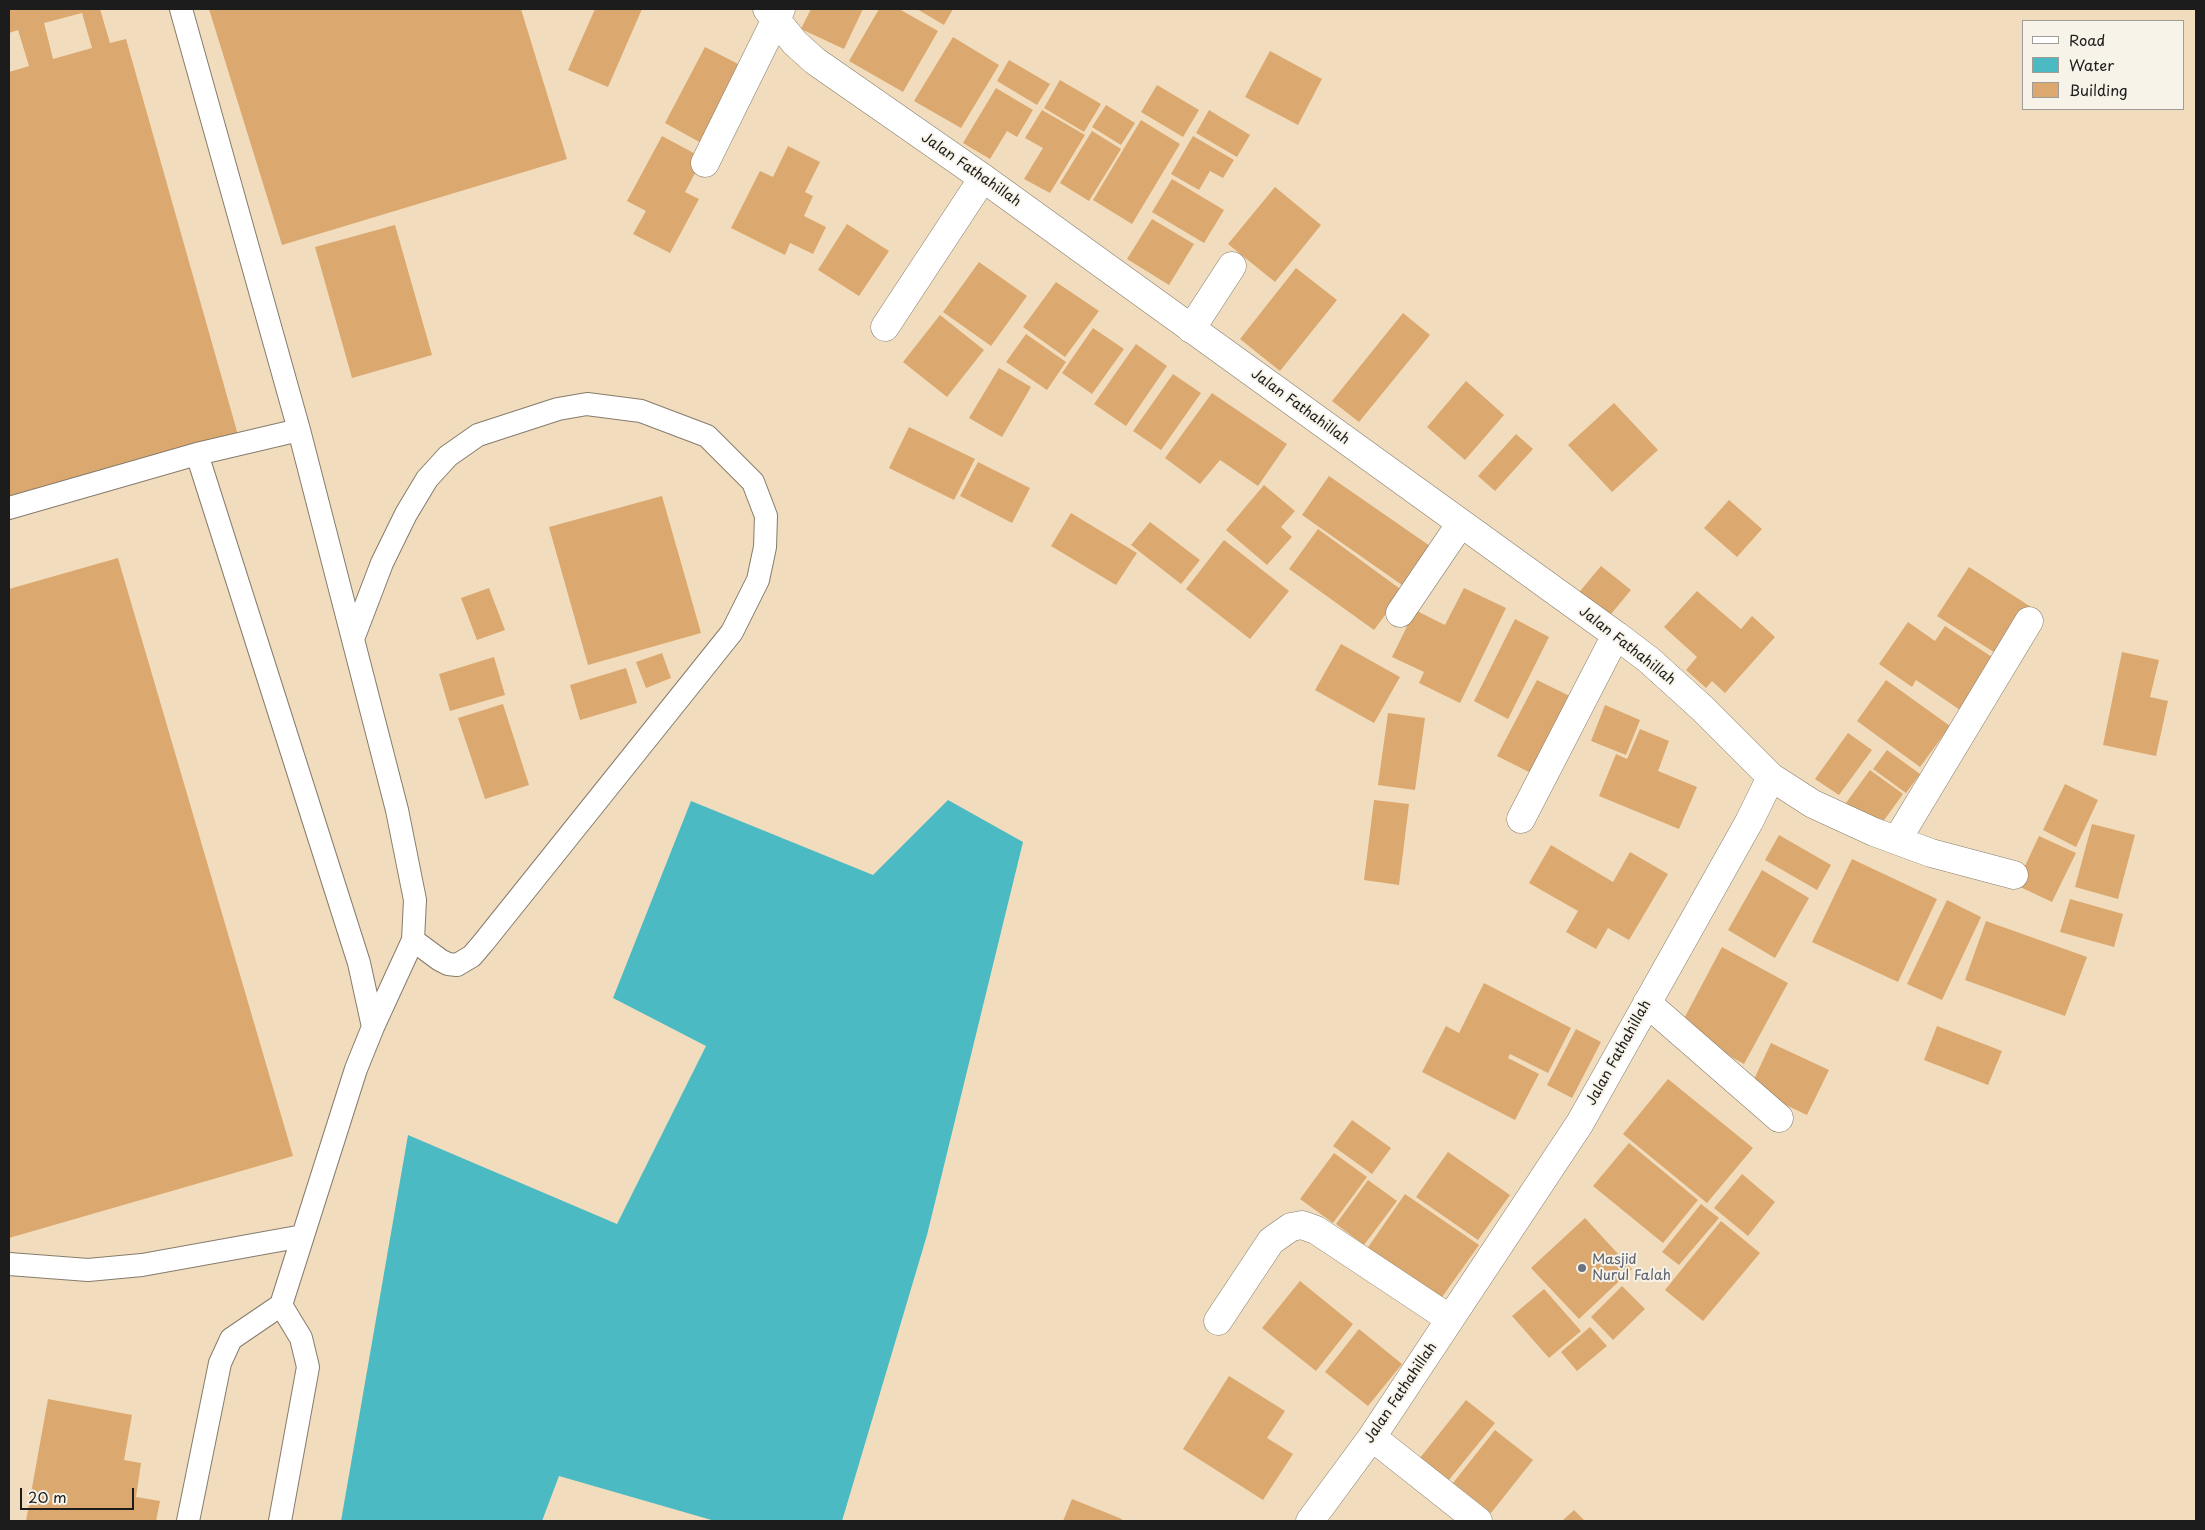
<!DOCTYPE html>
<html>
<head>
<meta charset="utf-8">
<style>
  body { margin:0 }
  #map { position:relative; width:2205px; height:1530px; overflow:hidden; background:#f1ddbd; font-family:"Playpen Sans",sans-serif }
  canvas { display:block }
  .frame { position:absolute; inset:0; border:10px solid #1c1c1c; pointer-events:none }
  .legend { position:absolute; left:2022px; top:20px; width:162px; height:90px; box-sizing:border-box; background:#f7f3e8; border:1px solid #9f9d96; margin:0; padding:6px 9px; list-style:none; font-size:15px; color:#1c1c1c }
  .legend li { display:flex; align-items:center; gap:10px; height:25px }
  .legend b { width:25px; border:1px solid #9f9d96 }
  .scale { position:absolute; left:20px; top:1488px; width:114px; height:22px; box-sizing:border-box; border:2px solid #1c1c1c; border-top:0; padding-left:6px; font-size:15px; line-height:18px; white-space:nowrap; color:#1c1c1c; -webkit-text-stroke:4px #f7f3e8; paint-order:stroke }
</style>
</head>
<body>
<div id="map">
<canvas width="2205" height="1530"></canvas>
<div class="frame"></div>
<ul class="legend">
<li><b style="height:6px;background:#fff"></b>Road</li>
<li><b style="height:14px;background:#4bbac2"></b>Water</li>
<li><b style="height:14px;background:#dba86f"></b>Building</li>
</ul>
<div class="scale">20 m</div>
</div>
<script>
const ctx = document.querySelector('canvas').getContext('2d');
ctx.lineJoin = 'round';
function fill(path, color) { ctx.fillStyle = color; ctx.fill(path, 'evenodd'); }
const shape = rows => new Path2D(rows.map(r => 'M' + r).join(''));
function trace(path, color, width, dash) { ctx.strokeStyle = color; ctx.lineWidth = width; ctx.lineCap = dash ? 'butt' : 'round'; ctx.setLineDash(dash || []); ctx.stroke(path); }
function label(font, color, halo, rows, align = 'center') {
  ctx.font = font + ' "Playpen Sans",sans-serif'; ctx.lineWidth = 4; ctx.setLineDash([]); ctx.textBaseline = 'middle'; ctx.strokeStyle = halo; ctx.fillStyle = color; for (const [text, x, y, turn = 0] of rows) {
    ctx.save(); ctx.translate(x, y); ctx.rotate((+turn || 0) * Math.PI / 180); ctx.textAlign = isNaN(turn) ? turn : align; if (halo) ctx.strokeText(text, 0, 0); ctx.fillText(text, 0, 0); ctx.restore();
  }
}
fill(shape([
  [948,800,1023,842,927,1235,842,1521,715,1521,559,1476,542,1521,341,1521,408,1135,617,1224,706,1046,613,998,691,801,873,875]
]), '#4bbac2');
fill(shape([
  [9,9,100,9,110,43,126,39,238,435,9,498,9,72,29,66,18,30,9,33],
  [82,13,92,48,53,59,44,23],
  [209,9,521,9,567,159,282,245],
  [595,9,642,9,608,87,568,70],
  [811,9,863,9,844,49,801,29],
  [879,9,899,9,938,31,903,92,849,61],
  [917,9,953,9,944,25],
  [953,37,999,65,961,128,914,101],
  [705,47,744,67,703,144,665,123],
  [1270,51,1322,79,1298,125,1245,97],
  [1009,60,1050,84,1037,105,997,81],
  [1060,80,1101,104,1084,132,1044,108],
  [1157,85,1199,110,1183,137,1141,112],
  [996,88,1033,110,1017,137,1007,131,990,159,963,143],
  [1106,105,1135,123,1121,145,1092,127],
  [1042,110,1085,135,1050,193,1024,179,1043,148,1025,138],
  [1209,110,1250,135,1237,157,1196,133],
  [1141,120,1180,144,1132,224,1093,200],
  [1092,131,1121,149,1089,201,1060,183],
  [662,136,703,158,685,192,699,199,670,253,633,234,646,211,627,201],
  [1193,136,1234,160,1223,178,1210,171,1199,190,1171,174],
  [788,146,820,162,805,192,813,196,804,216,826,227,813,254,790,243,785,255,731,228,760,171,773,177],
  [1172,179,1224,210,1204,243,1152,212],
  [1275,187,1321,225,1275,282,1228,244],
  [1152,219,1194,244,1169,285,1127,259],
  [847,224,889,251,859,296,818,270],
  [395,225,432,355,352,378,315,247],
  [979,262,1027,296,991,346,943,312],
  [1296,268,1337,300,1280,371,1240,339],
  [1056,282,1099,311,1065,357,1023,327],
  [1403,313,1430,335,1359,422,1332,401],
  [940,315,984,350,947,397,903,362],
  [1093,328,1124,349,1092,394,1062,373],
  [1026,334,1066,362,1047,390,1006,362],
  [1136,344,1167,366,1126,426,1094,404],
  [999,368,1031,387,1002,437,969,418],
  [1173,374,1201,393,1161,450,1133,431],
  [1466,381,1504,415,1465,460,1427,427],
  [1212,393,1287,444,1258,486,1220,460,1200,484,1165,458],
  [1614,403,1658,450,1612,492,1568,445],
  [909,427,975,459,954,500,889,468],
  [1516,434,1533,449,1495,491,1478,476],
  [978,462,1030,488,1012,523,960,496],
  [1329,476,1430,546,1402,585,1302,515],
  [1264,485,1295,511,1281,527,1292,537,1267,565,1226,530],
  [662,496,701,633,588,665,549,527],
  [1729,500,1762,529,1737,557,1704,528],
  [1071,513,1137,553,1116,585,1051,546],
  [1150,522,1200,560,1181,584,1131,545],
  [1318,529,1403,591,1374,630,1289,569],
  [1224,540,1289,591,1250,639,1186,589],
  [118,558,293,1156,9,1238,9,589],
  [1601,566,1631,590,1606,620,1576,596],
  [1969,567,2031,607,2000,656,1937,616],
  [489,588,505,630,477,640,461,598],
  [1464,588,1506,608,1460,703,1419,683,1424,672,1392,657,1415,610,1445,625],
  [1697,591,1741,629,1752,616,1775,637,1725,693,1712,681,1706,688,1686,670,1697,657,1664,627],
  [1515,619,1549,637,1508,719,1474,701],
  [1908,622,1935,641,1945,626,1995,659,1960,710,1916,680,1912,687,1879,664],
  [1341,644,1400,677,1374,723,1315,690],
  [2122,652,2159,660,2150,697,2168,701,2156,756,2103,745],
  [662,653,671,678,646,688,636,662],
  [494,657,505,695,450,711,439,674],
  [626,668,637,703,580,720,570,685],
  [1537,680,1578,700,1539,777,1497,756],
  [1886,680,1950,726,1920,767,1857,721],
  [503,704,529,785,485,799,458,718],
  [1605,705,1640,720,1626,755,1591,741],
  [1388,713,1425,718,1415,790,1378,785],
  [1640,729,1669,741,1658,771,1697,787,1679,829,1599,796,1616,754,1627,759],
  [1848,733,1872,750,1839,795,1815,779],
  [1887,750,1920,774,1906,793,1873,769],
  [1870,770,1903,794,1877,830,1843,807],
  [2065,784,2098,800,2076,847,2043,830],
  [1374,800,1409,804,1399,885,1364,880],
  [2092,824,2135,835,2118,899,2075,887],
  [1779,835,1831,865,1817,890,1765,860],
  [2039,836,2076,853,2052,902,2016,885],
  [1551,845,1613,882,1630,852,1668,874,1629,940,1608,928,1596,949,1566,932,1578,911,1529,883],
  [1852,859,1937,899,1898,982,1812,942],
  [1762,870,1809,898,1775,958,1728,930],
  [2070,899,2123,914,2114,947,2060,932],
  [1947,900,1981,917,1942,1000,1907,984],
  [1986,921,2087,957,2065,1016,1965,980],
  [1722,947,1788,983,1744,1064,1679,1028],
  [1484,983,1571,1028,1548,1073,1510,1054,1508,1058,1539,1074,1515,1120,1422,1072,1446,1026,1459,1033],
  [1937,1026,2002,1051,1988,1085,1924,1060],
  [1576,1029,1601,1042,1572,1098,1547,1085],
  [1771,1043,1829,1070,1807,1115,1750,1088],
  [1668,1079,1753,1148,1707,1203,1623,1134],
  [1352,1120,1391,1148,1372,1174,1333,1146],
  [1629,1143,1698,1200,1663,1243,1593,1186],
  [1448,1152,1510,1195,1478,1240,1416,1197],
  [1334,1153,1367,1177,1333,1223,1300,1199],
  [1742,1174,1775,1202,1748,1236,1714,1208],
  [1368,1180,1397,1201,1364,1245,1336,1224],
  [1405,1194,1479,1245,1435,1307,1362,1256],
  [1701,1204,1719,1218,1679,1265,1662,1252],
  [1585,1218,1632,1269,1579,1319,1531,1268],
  [1721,1221,1760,1253,1703,1321,1665,1290],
  [1300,1281,1353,1324,1316,1371,1262,1328],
  [1622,1286,1645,1309,1613,1340,1591,1317],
  [1544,1289,1581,1331,1549,1358,1512,1316],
  [1590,1327,1607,1346,1577,1371,1561,1352],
  [1359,1329,1402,1364,1368,1406,1325,1372],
  [1229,1376,1285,1411,1267,1438,1293,1454,1263,1500,1183,1449],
  [48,1399,132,1415,124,1460,141,1463,136,1497,160,1501,156,1521,26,1521],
  [1466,1400,1495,1423,1444,1486,1416,1463],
  [1495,1430,1533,1460,1491,1513,1453,1483],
  [1072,1499,1122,1519,1121,1521,1063,1521],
  [1574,1510,1585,1521,1562,1521]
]), '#dba86f');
const lane = shape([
  [181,9,299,430,397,810,415,900,413,940,373,1027],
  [9,508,197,454,299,430],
  [353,639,382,563,406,514,427,479,448,456,478,435,558,409,587,404,641,411,707,436,753,482,766,516,765,547,758,580,732,632,483,943,472,956,457,965,448,964,440,960,413,940],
  [9,1264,88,1270,142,1265,303,1236],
  [188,1521,220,1363,231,1339,281,1305,356,1069,373,1027,359,963,197,454],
  [280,1521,308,1367,301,1338,281,1305]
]);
const street = shape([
  [767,9,795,43,815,61,983,178,1616,635,1649,660,1702,708,1771,777,1749,822,1580,1123,1372,1437,1310,1521],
  [705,163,781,9],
  [885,327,983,178],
  [1191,329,1232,266],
  [1400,613,1461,523],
  [1771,777,1813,804,1874,832,1931,853,2014,875],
  [1521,819,1616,635],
  [1897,840,2029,621],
  [1647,1003,1779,1118],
  [1218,1321,1271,1241,1291,1227,1302,1225,1316,1230,1450,1319],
  [1372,1437,1478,1521]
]);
trace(lane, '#867c6c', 24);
trace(street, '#867c6c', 29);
trace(lane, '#fff', 22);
trace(street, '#fff', 28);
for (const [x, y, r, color] of [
  [1582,1268,5,"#6b7280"]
]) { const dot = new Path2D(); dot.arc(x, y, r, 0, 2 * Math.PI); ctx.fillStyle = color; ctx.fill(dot); trace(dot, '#f7f3e8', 2); }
label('14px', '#1c1c1c', '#f7f3e8', [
  ["Jalan Fathahillah",971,170,35],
  ["Jalan Fathahillah",1300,407,36],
  ["Jalan Fathahillah",1627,646,38],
  ["Jalan Fathahillah",1619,1053,-61],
  ["Jalan Fathahillah",1401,1393,-56]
]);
label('14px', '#5b616d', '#f7f3e8', [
  ["Masjid",1592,1260],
  ["Nurul Falah",1592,1276]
], 'left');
</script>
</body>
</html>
